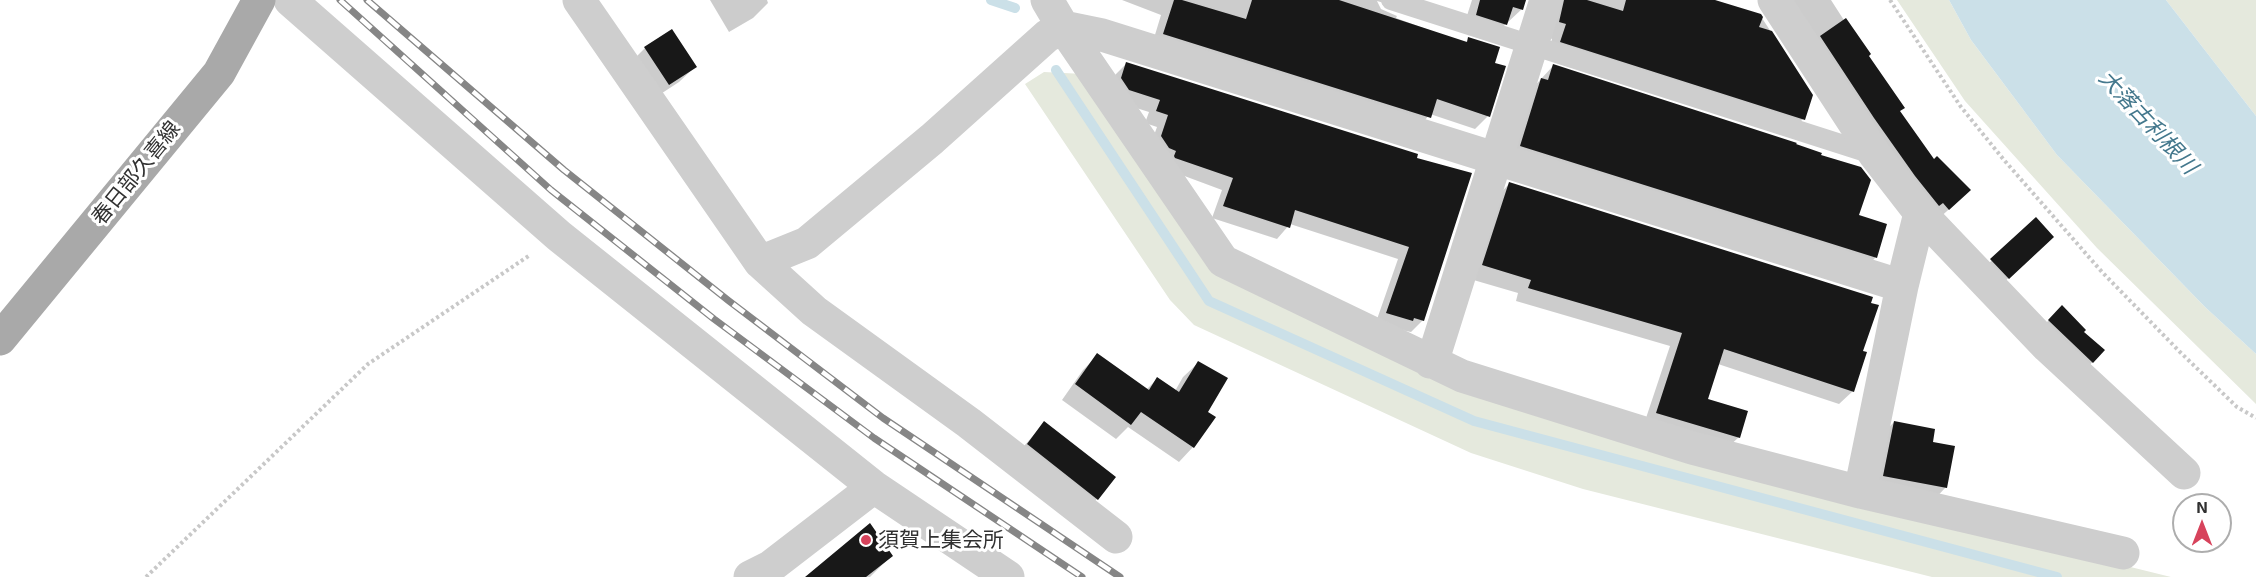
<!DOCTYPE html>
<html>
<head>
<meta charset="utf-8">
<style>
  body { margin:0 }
  #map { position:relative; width:2256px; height:577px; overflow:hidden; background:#fff; font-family:"Exo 2",sans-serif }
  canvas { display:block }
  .north { position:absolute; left:2172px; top:493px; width:60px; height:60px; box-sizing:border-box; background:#fff; border:2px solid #adadad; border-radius:50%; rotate:0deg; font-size:16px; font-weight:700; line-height:24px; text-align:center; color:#313131 }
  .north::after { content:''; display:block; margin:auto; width:21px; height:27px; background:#d7435c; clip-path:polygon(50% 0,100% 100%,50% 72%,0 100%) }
</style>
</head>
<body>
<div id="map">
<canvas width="2256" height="577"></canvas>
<div class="north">N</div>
</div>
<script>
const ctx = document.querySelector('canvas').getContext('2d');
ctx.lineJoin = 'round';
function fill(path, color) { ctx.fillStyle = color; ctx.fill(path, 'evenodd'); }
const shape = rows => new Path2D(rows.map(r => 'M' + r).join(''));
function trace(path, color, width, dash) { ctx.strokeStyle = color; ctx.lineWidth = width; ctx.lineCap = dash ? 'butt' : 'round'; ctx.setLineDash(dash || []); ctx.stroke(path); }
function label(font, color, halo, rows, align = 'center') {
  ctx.font = font + ' "Exo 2","Noto Sans JP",sans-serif'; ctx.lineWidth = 6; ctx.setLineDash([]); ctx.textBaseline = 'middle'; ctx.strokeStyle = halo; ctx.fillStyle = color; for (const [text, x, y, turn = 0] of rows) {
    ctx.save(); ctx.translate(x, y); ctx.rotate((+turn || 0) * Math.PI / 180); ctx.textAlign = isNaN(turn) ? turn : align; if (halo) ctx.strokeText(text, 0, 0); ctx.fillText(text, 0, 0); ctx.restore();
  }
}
fill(shape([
  [1897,0,1949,0,1971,40,2057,155,2205,307,2256,354,2256,404,2097,248,1965,101],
  [2166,0,2256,0,2256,116],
  [1044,72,1084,74,1216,271,1786,482,2171,577,1932,577,1583,489,1471,453,1194,325,1170,300,1025,84]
]), '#e5e9dd');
fill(shape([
  [1949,0,2166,0,2256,116,2256,354,2205,307,2057,155,1971,40]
]), '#cbe0e8');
fill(shape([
  [710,0,767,0,768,3,753,18,729,32],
  [1122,0,1396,0,1391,5,1377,1,1381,9,1397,16,1396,18,1465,43,1469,39,1493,63,1488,116,1475,129,1430,114,1416,131,1151,48,1161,15],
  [1472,0,1526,0,1522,9,1492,37,1463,28],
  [1559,0,1714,0,1760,15,1812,95,1803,119,1789,134,1547,56,1552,39,1545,36],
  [1777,0,1831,0,1867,56,1899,112,1957,202,1936,221],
  [645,48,695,67,679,82,653,99,630,63],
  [1126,64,1416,155,1423,320,1411,332,1375,325,1398,259,1290,224,1277,239,1212,218,1222,190,1163,168,1149,149,1157,127,1145,123,1149,112,1117,102,1114,76],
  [1553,66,1857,216,1885,225,1875,258,1862,271,1508,159,1529,92],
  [1509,184,1862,352,1853,391,1839,404,1718,364,1707,400,1739,437,1725,450,1643,427,1670,346,1516,301,1518,293,1470,279,1496,198],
  [2036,220,2037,252,1992,293,1976,275],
  [2062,307,2082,332,2103,351,2085,370,2041,328],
  [1098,355,1146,390,1157,379,1175,391,1183,377,1198,363,1206,412,1193,447,1179,462,1128,427,1116,439,1062,400,1083,370],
  [1894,422,1931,443,1946,487,1931,503,1868,491,1879,438],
  [1044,423,1097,499,1082,514,1012,460],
  [891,556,870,577,807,577]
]), '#0003');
trace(shape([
  [991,0,1015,8],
  [1056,70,1209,301,1474,421,2057,577]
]), '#cbe0e8', 10);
fill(shape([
  [1174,0,1182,0,1246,19,1252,0,1339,0,1467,42,1468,37,1500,47,1495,63,1506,66,1490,117,1437,99,1431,118,1163,34],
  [1480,0,1526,0,1523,10,1513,7,1507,25,1476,15],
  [1564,0,1587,0,1623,11,1626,0,1715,0,1761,14,1763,17,1759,27,1772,31,1813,95,1805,120,1560,42,1566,24,1559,22],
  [1846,18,1871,54,1869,56,1905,108,1900,111,1934,159,1937,156,1971,190,1949,210,1943,203,1939,206,1915,176,1874,118,1820,36],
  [672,29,697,67,669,85,644,47],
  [1126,62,1418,154,1417,158,1472,173,1424,321,1414,318,1413,321,1386,313,1409,247,1295,210,1290,228,1223,206,1233,178,1175,158,1174,156,1176,151,1169,148,1161,136,1168,115,1156,111,1160,100,1129,90,1121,78],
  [1553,64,1797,143,1796,144,1822,153,1821,155,1861,167,1871,180,1859,215,1887,224,1877,258,1520,146,1541,78,1548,80],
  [1509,182,1873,297,1871,303,1879,305,1863,351,1867,352,1854,392,1724,349,1708,399,1748,411,1740,438,1656,413,1682,333,1528,288,1531,280,1482,265],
  [2036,217,2054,237,2009,279,1990,259],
  [2062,305,2086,330,2084,332,2105,350,2093,363,2048,320],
  [1097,353,1149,390,1157,377,1179,392,1198,361,1228,378,1208,412,1216,417,1194,448,1141,412,1131,425,1075,384],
  [1044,421,1116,477,1098,500,1027,444],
  [1894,421,1935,429,1933,442,1955,446,1947,488,1883,476],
  [870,523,893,556,866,577,805,577]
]), '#181818');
trace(shape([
  [1890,0,1961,107,2004,160,2102,272,2180,352,2237,407,2256,418],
  [146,577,368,364,530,255]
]), '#c8c8c8', 4, [3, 3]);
trace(shape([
  [1391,0,1875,155]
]), '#cecece', 20);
trace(shape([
  [290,0,559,236,874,487,1008,577],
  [579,0,760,262,807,243,932,139,1047,36,1063,27,1102,35,1902,286],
  [1047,0,1063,27,1223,261,1462,376,1692,448,1860,492,1902,286,1920,213],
  [1774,0,1875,155,1920,213,2048,347,2184,473],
  [760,262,814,311,969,423,1116,537],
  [1430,362,1435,353,1546,0],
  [1860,492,2123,553],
  [750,577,770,567,874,487]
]), '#cecece', 33);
trace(shape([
  [0,339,219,73,259,0]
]), '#a9a9a9', 33);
const rail = shape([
  [340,0,551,190,714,319,874,438,1082,577],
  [367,0,564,170,729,301,883,418,1120,577]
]);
trace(rail, '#868686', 7);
trace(rail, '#fff', 4.5, [14]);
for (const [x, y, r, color] of [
  [866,540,6,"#d7435c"]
]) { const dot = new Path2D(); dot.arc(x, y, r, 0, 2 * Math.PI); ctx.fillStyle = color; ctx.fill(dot); trace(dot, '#fff', 2); }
label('21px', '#313131', '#fff', [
  ["春日部久喜線",136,173,-51]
]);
label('21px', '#313131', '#fff', [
  ["須賀上集会所",878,540]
], 'left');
label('italic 22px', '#44788d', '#fff', [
  ["大落古利根川",2148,122,47]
]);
</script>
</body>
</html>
